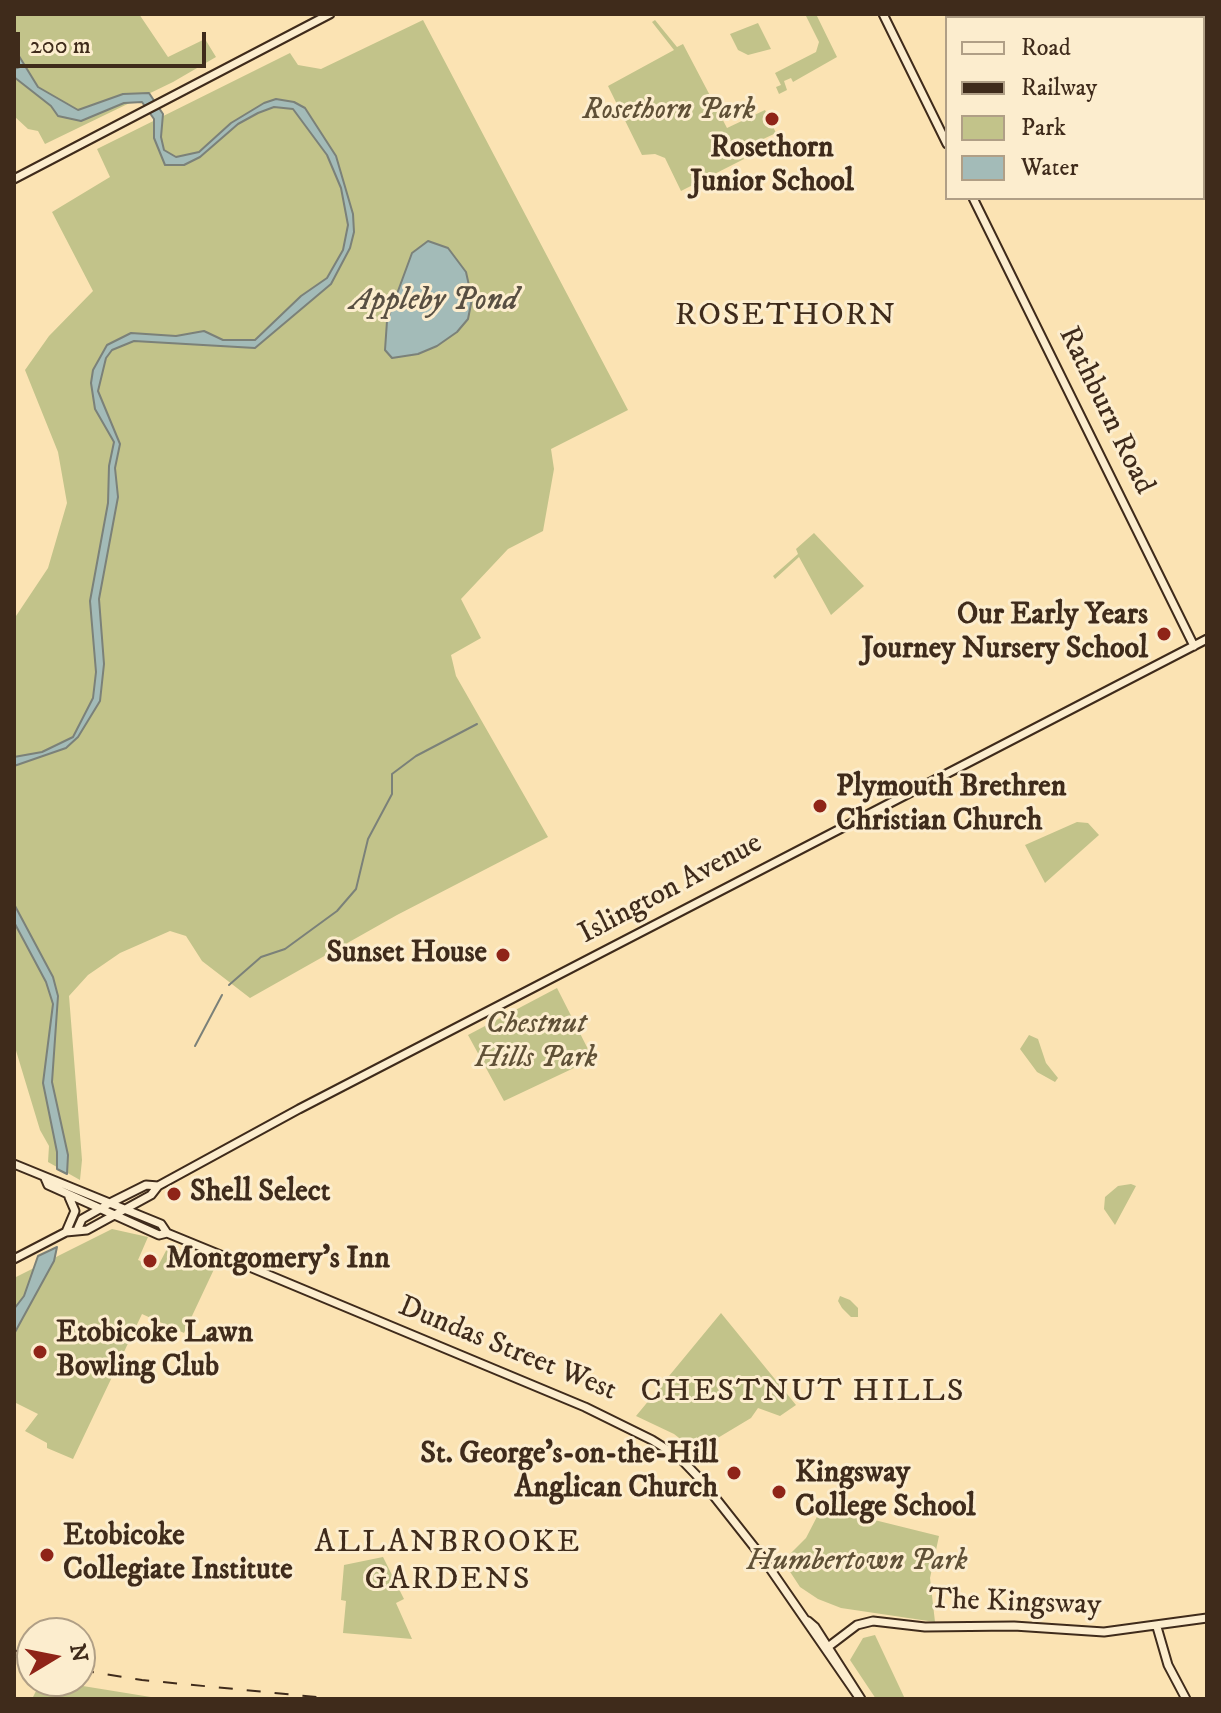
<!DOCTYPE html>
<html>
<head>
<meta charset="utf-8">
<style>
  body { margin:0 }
  #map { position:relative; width:1221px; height:1713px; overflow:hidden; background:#fbe3b3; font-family:"IM FELL DW Pica",serif }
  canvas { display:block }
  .frame { position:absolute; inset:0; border:16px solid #3f2b1b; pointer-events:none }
  .legend { position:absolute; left:945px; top:16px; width:260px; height:184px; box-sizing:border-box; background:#fcedce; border:2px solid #b09f86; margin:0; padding:10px 14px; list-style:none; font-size:24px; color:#3f2b1b }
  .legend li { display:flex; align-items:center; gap:16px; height:40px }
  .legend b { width:40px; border:2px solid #b09f86 }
  .north { position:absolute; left:16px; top:1617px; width:80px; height:80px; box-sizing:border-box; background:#fcedce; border:2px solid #b09f86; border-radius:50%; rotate:80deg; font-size:22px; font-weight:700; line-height:32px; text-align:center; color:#3f2b1b }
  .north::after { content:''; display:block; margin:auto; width:28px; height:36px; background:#8f2418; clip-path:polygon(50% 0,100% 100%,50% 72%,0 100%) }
  .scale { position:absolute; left:16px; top:32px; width:190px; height:36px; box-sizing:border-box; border:4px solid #3f2b1b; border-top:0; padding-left:10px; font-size:24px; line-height:28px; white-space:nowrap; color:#3f2b1b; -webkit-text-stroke:6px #fcedce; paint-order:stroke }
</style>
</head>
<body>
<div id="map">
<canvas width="1221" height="1713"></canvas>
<div class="frame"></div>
<ul class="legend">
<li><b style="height:10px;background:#fcedce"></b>Road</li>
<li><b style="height:10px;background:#3f2b1b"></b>Railway</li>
<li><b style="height:22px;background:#c2c38a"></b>Park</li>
<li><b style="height:22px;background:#a3bbb8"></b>Water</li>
</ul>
<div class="north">N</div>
<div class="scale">200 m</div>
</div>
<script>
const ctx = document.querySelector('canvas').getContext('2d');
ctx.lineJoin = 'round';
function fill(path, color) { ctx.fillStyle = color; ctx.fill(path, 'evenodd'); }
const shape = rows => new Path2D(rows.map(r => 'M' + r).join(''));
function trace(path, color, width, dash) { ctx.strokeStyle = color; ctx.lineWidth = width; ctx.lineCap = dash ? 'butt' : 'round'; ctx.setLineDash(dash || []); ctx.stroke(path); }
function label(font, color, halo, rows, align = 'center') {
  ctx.font = font + ' "IM FELL DW Pica",serif'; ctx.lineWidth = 6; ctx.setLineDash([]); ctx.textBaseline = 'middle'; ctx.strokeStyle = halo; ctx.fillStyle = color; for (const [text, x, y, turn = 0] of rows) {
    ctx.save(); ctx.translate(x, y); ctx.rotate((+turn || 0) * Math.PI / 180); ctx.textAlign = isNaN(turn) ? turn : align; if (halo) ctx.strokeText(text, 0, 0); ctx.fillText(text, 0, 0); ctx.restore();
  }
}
fill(shape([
  [14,14,139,14,168,57,205,39,216,57,173,82,45,144,38,131,28,129,14,116],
  [805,14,816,14,837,57,793,82,791,78,784,81,787,90,779,94,776,87,781,85,775,73,816,52,819,42],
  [423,20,628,410,551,449,554,469,543,531,508,549,461,599,481,638,451,655,456,676,548,837,397,915,250,998,202,961,186,936,170,931,120,953,88,975,69,996,82,1160,80,1180,48,1162,49,1146,40,1130,14,1044,14,619,48,568,67,503,58,452,25,370,49,336,93,291,52,212,110,177,97,149,290,53,298,65,321,69],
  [655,20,677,47,683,44,727,128,765,110,776,133,740,150,744,159,681,191,665,158,655,154,642,155,608,86,674,50,652,22],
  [758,23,771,49,748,55,738,50,730,34],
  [814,533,864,586,831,615,799,557,775,579,773,576,798,554,796,549],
  [1077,822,1088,823,1099,835,1045,883,1025,845],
  [557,988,593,1059,504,1101,468,1035],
  [1029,1035,1038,1039,1046,1063,1058,1078,1055,1082,1037,1072,1020,1049],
  [1131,1184,1136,1186,1115,1225,1104,1209,1105,1197,1118,1186],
  [112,1229,148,1237,138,1260,157,1268,169,1245,216,1265,184,1333,142,1314,73,1459,47,1448,47,1443,25,1431,38,1414,14,1402,14,1278],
  [840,1296,850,1300,858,1308,858,1317,851,1317,842,1308,838,1301],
  [721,1313,796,1405,780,1416,758,1408,751,1418,696,1451,674,1434,636,1416],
  [822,1507,939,1536,930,1578,935,1622,841,1608,818,1599,800,1587,783,1561,806,1538],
  [383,1557,404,1599,396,1603,412,1639,343,1633,346,1601,341,1600,344,1565],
  [875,1635,905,1699,876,1699,850,1660,863,1638],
  [41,1681,52,1681,163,1699,32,1699]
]), '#c2c38a');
const water = shape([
  [14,48,38,87,78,110,123,94,149,93,163,114,161,137,164,150,176,157,199,152,231,123,264,103,276,99,294,102,305,108,336,156,353,214,354,232,350,248,331,284,255,348,134,341,112,350,106,358,98,391,120,444,115,468,118,497,99,599,104,664,100,701,78,737,66,748,14,766,14,757,42,752,73,737,93,698,96,672,90,601,108,503,109,466,114,442,95,409,91,383,93,370,107,345,131,333,176,336,204,331,223,340,255,340,301,296,327,278,343,250,348,225,341,188,327,155,293,109,274,107,258,113,238,124,200,157,184,165,165,165,154,138,154,119,142,102,124,103,81,121,58,116,51,106,14,77,14,69,20,67,14,48],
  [428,241,448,248,466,272,472,299,468,319,457,332,437,346,418,354,392,358,385,350,387,321,412,253,428,241],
  [14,904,53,977,58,996,52,1082,68,1155,67,1174,57,1169,57,1152,43,1083,53,1004,46,982,15,924,14,904],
  [57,1247,54,1261,14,1334,14,1309,24,1296,38,1256,57,1247]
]);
fill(water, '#a3bbb8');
trace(water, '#7b8179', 2);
trace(shape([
  [229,985,261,957,285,949,337,911,356,889,368,839,392,794,392,774,416,756,477,724],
  [195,1046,222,995]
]), '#7b8179', 2);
const secondary = shape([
  [883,14,947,144],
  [14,179,330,14],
  [973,198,1194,646],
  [14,1164,161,1224,167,1233],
  [45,1178,48,1185,159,1235,167,1233,228,1258,585,1407,652,1440,679,1457,702,1481,762,1557,860,1699],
  [78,1228,82,1219,112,1202,146,1185,158,1186],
  [66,1232,75,1211,69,1197],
  [14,1259,66,1232,87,1230,151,1195,158,1186,299,1109,1207,639],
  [808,1621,815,1627,861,1699],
  [1157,1627,1168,1665,1186,1699],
  [828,1647,857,1625,873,1621,925,1627,1014,1626,1104,1632,1207,1618]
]);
trace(secondary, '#3f2b1b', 11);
trace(secondary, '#fcedce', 7);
trace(shape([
  [14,1650,32,1657],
  [80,1670,142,1680,337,1699]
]), '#3f2b1b', 2, [14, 14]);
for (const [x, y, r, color] of [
  [772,119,8,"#8f2418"],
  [1164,634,8,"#8f2418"],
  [820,806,8,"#8f2418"],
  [503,955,8,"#8f2418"],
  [174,1194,8,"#8f2418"],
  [150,1261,8,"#8f2418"],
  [40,1352,8,"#8f2418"],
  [734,1473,8,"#8f2418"],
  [779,1492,8,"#8f2418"],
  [47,1555,8,"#8f2418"]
]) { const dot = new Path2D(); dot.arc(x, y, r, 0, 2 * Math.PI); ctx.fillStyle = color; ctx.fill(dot); trace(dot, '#fcedce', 3); }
label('italic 30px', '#605137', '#fcedce', [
  ["Rosethorn Park",669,112],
  ["Chestnut",536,1026],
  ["Hills Park",536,1060],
  ["Humbertown Park",857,1563]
]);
label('bold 30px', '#3f2b1b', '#fcedce', [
  ["Rosethorn",772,150,"center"],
  ["Junior School",772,184,"center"],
  ["Our Early Years",1148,617,"right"],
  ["Journey Nursery School",1148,651,"right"],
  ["Plymouth Brethren",836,789],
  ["Christian Church",836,823],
  ["Sunset House",487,955,"right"],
  ["Shell Select",190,1194],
  ["Montgomery's Inn",166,1261],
  ["Etobicoke Lawn",56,1335],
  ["Bowling Club",56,1369],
  ["St. George’s-on-the-Hill",718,1456,"right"],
  ["Anglican Church",718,1490,"right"],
  ["Kingsway",795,1475],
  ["College School",795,1509],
  ["Etobicoke",63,1538],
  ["Collegiate Institute",63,1572]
], 'left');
label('30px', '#3f2b1b', '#fcedce', [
  ["Rathburn Road",1105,411,64],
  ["Islington Avenue",671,890,-28],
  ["Dundas Street West",507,1350,22],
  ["The Kingsway",1015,1604,2]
]);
label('italic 32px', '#584f42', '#fcedce', [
  ["Appleby Pond",434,302]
]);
ctx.letterSpacing = '2px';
label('32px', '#3f2b1b', '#fcedce', [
  ["ROSETHORN",786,317],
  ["CHESTNUT HILLS",803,1393],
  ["ALLANBROOKE",448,1544],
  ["GARDENS",448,1581]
]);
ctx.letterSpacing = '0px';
</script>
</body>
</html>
